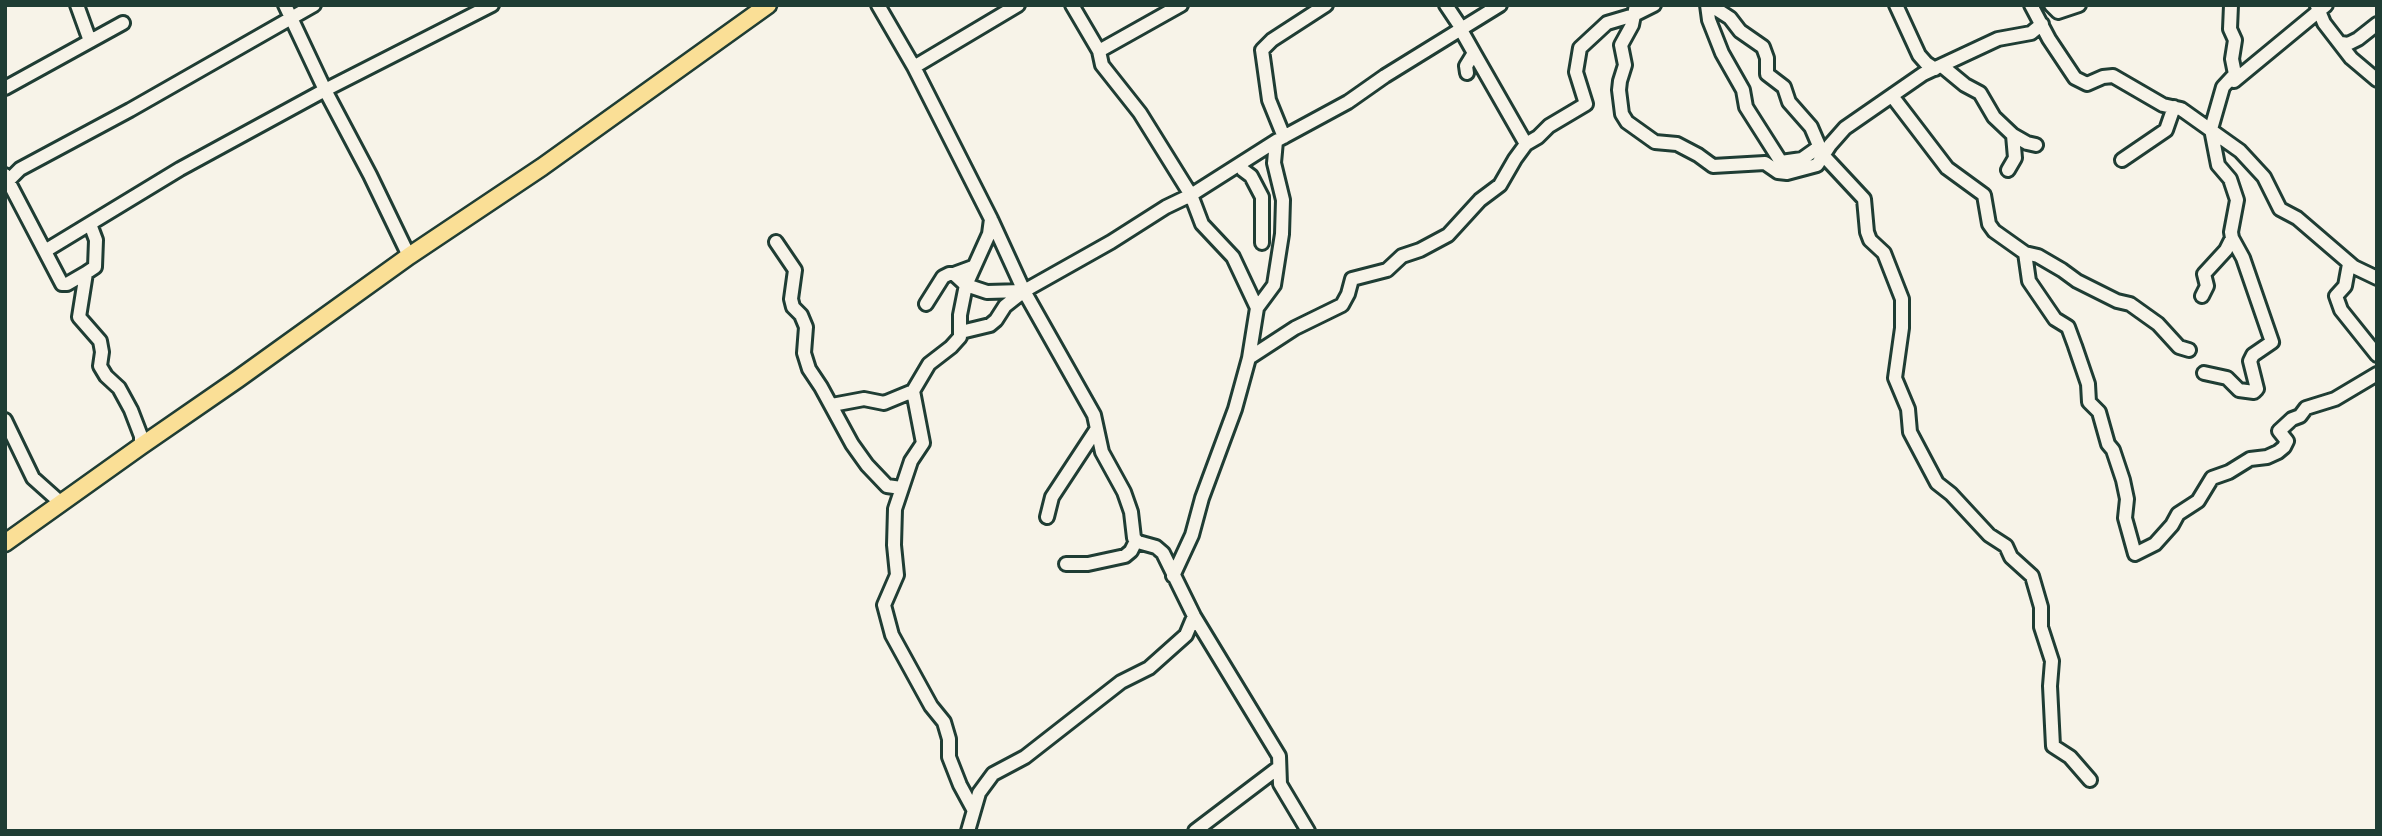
<!DOCTYPE html>
<html>
<head>
<meta charset="utf-8">
<style>
  body { margin:0 }
  #map { position:relative; width:2382px; height:836px; overflow:hidden; background:#f7f3e8; font-family:Mynerve,sans-serif }
  canvas { display:block }
  .frame { position:absolute; inset:0; border:7px solid #1f3d34; pointer-events:none }
</style>
</head>
<body>
<div id="map">
<canvas width="2382" height="836"></canvas>
<div class="frame"></div>
</div>
<script>
const ctx = document.querySelector('canvas').getContext('2d');
ctx.lineJoin = 'round';
const shape = rows => new Path2D(rows.map(r => 'M' + r).join(''));
function trace(path, color, width, dash) { ctx.strokeStyle = color; ctx.lineWidth = width; ctx.lineCap = dash ? 'butt' : 'round'; ctx.setLineDash(dash || []); ctx.stroke(path); }
const minor = shape([
  [77,5,90,41],
  [285,5,325,90,370,175,409,256],
  [878,5,914,67,991,219,1024,291,1094,415,1102,452,1124,492,1131,512,1134,538,1138,542,1156,547,1163,553,1194,616,1279,756,1280,784,1308,831],
  [1072,5,1099,51,1102,65,1140,113,1191,195,1202,224,1233,257,1257,308,1249,358,1235,409,1202,498,1192,535,1173,576],
  [1446,5,1462,29],
  [1636,5,1632,25,1621,45,1625,65,1620,81,1619,90,1622,114,1627,122,1655,142,1677,144,1698,155,1713,166,1765,163,1778,172,1787,173,1817,165,1830,145,1845,128,1923,74,1998,39,2031,33,2042,24],
  [1707,5,1709,20,1722,53,1743,90,1746,107,1781,162,1802,159,1819,147],
  [1710,5,1730,18,1740,31,1763,47,1767,58,1767,74,1784,87,1789,102,1811,127,1823,155,1864,199,1867,232,1870,240,1884,253,1902,299,1902,328,1895,378,1908,409,1910,432,1937,483,1951,494,1989,535,2006,546,2011,557,2032,576,2041,607,2041,627,2052,661,2050,686,2053,746,2070,757,2090,780],
  [1896,5,1919,55,1926,63,1935,69],
  [2031,5,2049,39,2075,78,2087,84,2103,77,2113,76,2163,105,2181,109,2240,151,2264,177,2280,209,2297,218,2354,267,2377,278],
  [2051,5,2058,12,2079,5],
  [2317,6,2324,23,2351,58,2377,80],
  [1461,30,1474,53,1466,66,1467,73],
  [2341,43,2348,44,2358,39,2377,24],
  [1099,51,1181,5],
  [1474,53,1526,144],
  [1942,66,1965,85,1980,93,1994,117,2013,135,2015,158,2008,170],
  [914,67,1018,5],
  [2234,81,2326,5],
  [5,88,123,23],
  [1892,96,1947,168,1984,195,1989,224,1994,231,2025,253,2038,256,2062,270,2077,281,2117,301,2130,304,2158,324,2179,347,2189,350],
  [2013,135,2027,143,2036,145],
  [1284,137,1269,100,1262,50,1272,40,1326,5],
  [2122,160,2166,130,2174,107],
  [1240,164,1243,170,1251,176,1262,197,1262,243],
  [5,175,62,284,67,284,86,273],
  [5,180,9,180,20,169,130,110,314,5],
  [90,224,96,240,95,267,86,273,79,317,100,341,102,352,100,366,106,376,119,388,131,410,141,436,141,446],
  [776,242,795,270,791,299,793,307,801,315,806,327,804,353,809,369,821,387,852,444,867,465,887,486,901,488],
  [45,251,180,169,325,90,492,5],
  [2025,253,2029,281,2055,319,2068,327,2075,346,2088,384,2089,402,2099,412,2108,444,2113,450,2123,480,2127,499,2125,518,2135,554,2155,544,2172,525,2178,514,2198,501,2212,478,2229,472,2250,459,2267,457,2278,452,2284,447,2287,441,2279,431,2292,419,2300,416,2306,408,2335,399,2377,374],
  [2349,264,2345,286,2336,296,2341,310,2377,355],
  [973,267,954,274,966,285,987,292,1023,291],
  [2202,296,2207,286,2204,274,2226,250,2232,238],
  [926,304,943,277,949,274,954,274],
  [1257,308,1274,285,1282,234,1283,200,1274,163,1276,141],
  [961,332,990,325,996,320,1005,306,1024,291,1111,242,1166,207,1191,195,1276,141,1348,102,1385,76,1500,5],
  [1249,358,1295,328,1342,305,1348,294,1352,279,1387,270,1402,256,1420,250,1448,235,1480,200,1500,185,1515,159,1526,144,1538,137,1549,126,1586,104,1576,72,1580,48,1607,23,1634,15,1654,5],
  [2204,373,2227,378,2239,390,2254,392,2257,389,2250,361,2253,355,2272,342,2243,258,2232,238,2231,232,2237,200,2230,179,2218,165,2211,129,2223,87,2235,74,2232,59,2235,40,2230,29,2231,5],
  [832,405,864,399,884,403,913,391],
  [5,420,33,478,61,503],
  [1047,517,1052,497,1096,430],
  [1066,564,1088,564,1125,556,1131,551,1136,541],
  [973,809,960,785,949,757,949,739,944,722,931,706,892,635,884,605,897,575,894,545,895,509,911,461,923,443,913,391,929,364,951,347,960,337,960,315,966,285,989,234,991,219],
  [968,831,979,793,993,774,1025,757,1121,682,1149,668,1186,635,1194,616],
  [1195,831,1278,768]
]);
const major = shape([
  [5,543,141,446,238,379,409,256,542,167,768,5]
]);
trace(minor, '#1f3d34', 18);
trace(major, '#1f3d34', 21);
trace(minor, '#f7f3e8', 12);
trace(major, '#fadf96', 16);
</script>
</body>
</html>
